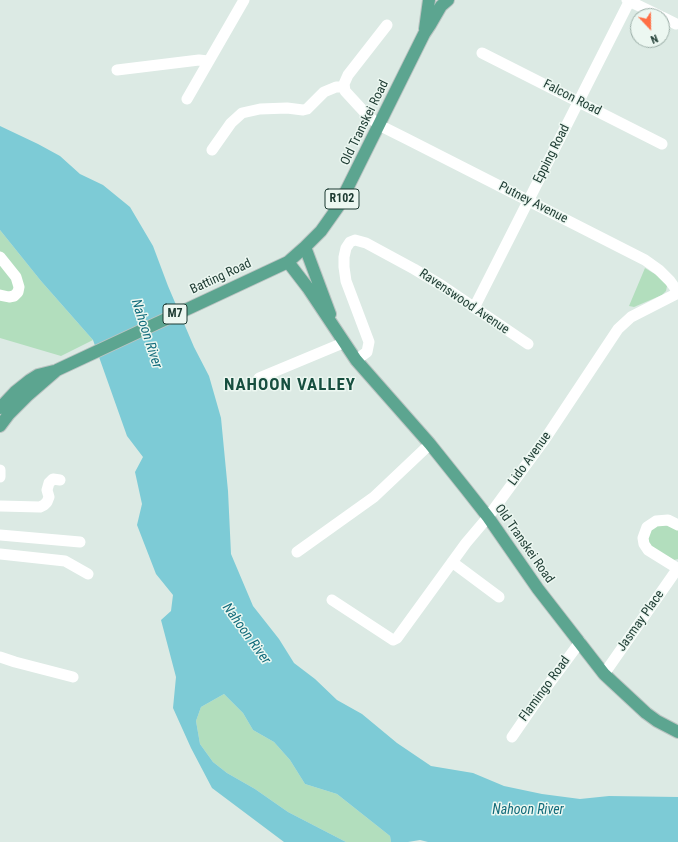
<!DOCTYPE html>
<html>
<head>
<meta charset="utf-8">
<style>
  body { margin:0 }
  #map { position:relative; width:678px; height:842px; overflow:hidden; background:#dceae4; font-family:"Roboto Condensed",sans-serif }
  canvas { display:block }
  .north { position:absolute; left:630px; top:8px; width:40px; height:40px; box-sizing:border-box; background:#ecf7f1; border:1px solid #99aca5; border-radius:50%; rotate:158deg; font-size:11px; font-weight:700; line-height:16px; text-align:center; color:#1d3b32 }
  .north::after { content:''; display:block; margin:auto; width:14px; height:18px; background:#ff6f45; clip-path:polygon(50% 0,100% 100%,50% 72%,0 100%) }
</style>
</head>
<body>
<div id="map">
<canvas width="678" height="842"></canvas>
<div class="north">N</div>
</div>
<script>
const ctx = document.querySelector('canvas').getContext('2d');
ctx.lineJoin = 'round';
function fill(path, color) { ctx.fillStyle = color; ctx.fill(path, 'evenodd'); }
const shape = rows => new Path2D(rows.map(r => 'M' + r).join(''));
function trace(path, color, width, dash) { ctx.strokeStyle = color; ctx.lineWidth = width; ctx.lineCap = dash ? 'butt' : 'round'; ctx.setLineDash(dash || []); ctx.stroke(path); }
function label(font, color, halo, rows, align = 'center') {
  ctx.font = font + ' "Roboto Condensed",sans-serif'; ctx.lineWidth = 3; ctx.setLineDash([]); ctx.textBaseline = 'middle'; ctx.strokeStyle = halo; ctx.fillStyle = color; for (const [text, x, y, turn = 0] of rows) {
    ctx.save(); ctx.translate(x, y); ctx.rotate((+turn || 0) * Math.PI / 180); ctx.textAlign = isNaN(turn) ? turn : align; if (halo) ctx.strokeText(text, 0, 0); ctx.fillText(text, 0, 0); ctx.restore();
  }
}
fill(shape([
  [0,230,41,281,93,340,61,356,0,338],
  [645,268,658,276,664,281,667,286,666,291,662,295,634,307,629,306],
  [670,525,678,530,678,559,674,560,651,547,647,540,653,526],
  [224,694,243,713,253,730,274,742,290,760,305,784,337,794,390,836,391,842,346,842,288,812,255,789,227,773,213,762,200,744,196,721,201,707]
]), '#b2debd');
fill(shape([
  [0,126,38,144,60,156,80,174,103,185,130,207,153,246,168,286,194,347,209,376,221,418,228,491,231,554,253,606,279,639,294,663,315,679,337,700,362,714,397,743,431,766,473,773,504,786,542,794,580,799,609,796,678,797,678,842,428,842,420,840,408,842,391,842,390,836,337,794,305,784,290,760,274,742,253,730,243,713,224,694,201,707,196,721,200,744,213,762,227,773,255,789,288,812,346,842,284,842,212,788,191,748,173,708,176,677,161,620,171,611,173,595,156,574,137,525,142,504,135,472,143,457,127,436,93,340,41,281,0,230]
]), '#7dcbd6');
const major = shape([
  [425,29,429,0],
  [305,247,330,314],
  [288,262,308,288,356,360,430,444,466,489,488,517,538,589,604,674,646,713,657,721,678,732],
  [0,408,15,392,30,380,38,375,54,371],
  [0,426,9,414,27,396,57,370,288,262,305,247,321,231,338,207,424,34,430,25,441,6,448,0]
]);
trace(major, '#bbc4c2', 14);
trace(shape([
  [627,0,660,16],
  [662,17,676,24],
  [387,25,348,75,344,84,345,91,368,116,379,125,407,139,645,260,659,270,670,281,678,292],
  [482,53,662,144],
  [117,70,199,60,208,61],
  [187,99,244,0],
  [212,150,231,123,242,113,260,109,287,108,303,110,307,109,324,92,336,87,344,87],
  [0,257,16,277,19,287,18,292,14,296,9,297,0,295],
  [474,308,630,0],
  [356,360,367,352,369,342,346,281,344,267,344,257,346,248,350,242,355,240,366,243,414,269,441,285,528,344],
  [259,378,343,343],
  [0,477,0,470],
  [0,506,40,507,44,505,47,502,49,497,47,490,49,483,53,479,60,480],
  [0,535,80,542],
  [297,552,374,497,430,444],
  [0,554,65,561,88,574],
  [452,562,499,597],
  [677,568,648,550,644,544,643,538,647,527,656,521,668,520,678,525],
  [332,600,393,640,397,638,466,543,488,517,545,439,618,329,631,317,678,293],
  [0,657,15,662,73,677],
  [604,674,678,568],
  [512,737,543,692,580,642]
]), '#fff', 11);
trace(major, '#5ca590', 12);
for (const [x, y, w] of [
  [342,199,34],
  [175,314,24]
]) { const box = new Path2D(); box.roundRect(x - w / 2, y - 10, w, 20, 3); ctx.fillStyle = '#ecf7f1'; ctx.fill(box); trace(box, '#1d3b32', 1); }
label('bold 12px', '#1d3b32', null, [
  ["R102",342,199],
  ["M7",175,314]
]);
label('13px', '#1d3b32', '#ecf7f1', [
  ["Falcon Road",572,98,27],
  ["Old Transkei Road",365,123,-64],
  ["Epping Road",552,154,-63],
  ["Putney Avenue",533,203,27],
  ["Batting Road",221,277,-25],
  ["Ravenswood Avenue",464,302,34],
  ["Lido Avenue",530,459,-54],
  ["Old Transkei Road",524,544,55],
  ["Jasmay Place",641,621,-55],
  ["Flamingo Road",545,689,-54]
]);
label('italic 14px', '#126c7b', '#ecf7f1', [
  ["Nahoon River",146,334,72],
  ["Nahoon River",246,634,54],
  ["Nahoon River",528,810]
]);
ctx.letterSpacing = '1px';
label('bold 17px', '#174e3f', '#ecf7f1', [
  ["NAHOON VALLEY",290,386]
]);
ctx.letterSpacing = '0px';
</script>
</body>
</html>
